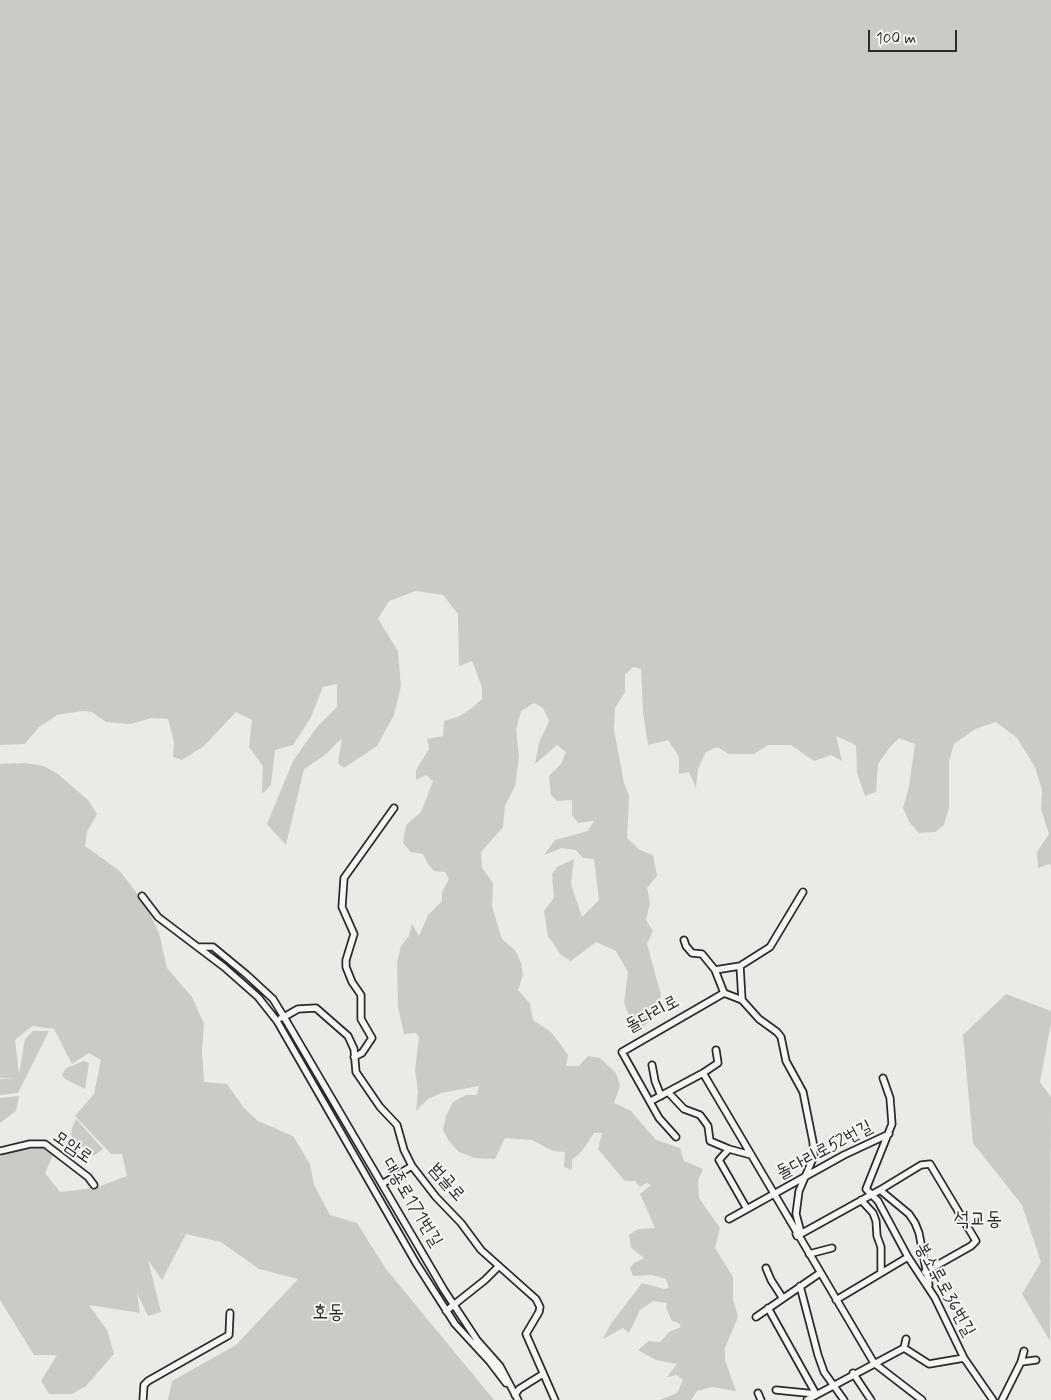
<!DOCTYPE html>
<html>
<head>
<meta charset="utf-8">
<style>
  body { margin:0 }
  #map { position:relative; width:1051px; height:1400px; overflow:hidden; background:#eaeae6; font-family:Mynerve,sans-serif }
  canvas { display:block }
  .scale { position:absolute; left:868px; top:30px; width:89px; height:22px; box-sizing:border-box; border:2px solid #2b2b2b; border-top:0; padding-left:6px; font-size:15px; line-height:18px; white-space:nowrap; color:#2b2b2b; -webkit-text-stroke:4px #f6f6f2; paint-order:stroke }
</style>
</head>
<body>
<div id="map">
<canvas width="1051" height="1400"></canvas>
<div class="scale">100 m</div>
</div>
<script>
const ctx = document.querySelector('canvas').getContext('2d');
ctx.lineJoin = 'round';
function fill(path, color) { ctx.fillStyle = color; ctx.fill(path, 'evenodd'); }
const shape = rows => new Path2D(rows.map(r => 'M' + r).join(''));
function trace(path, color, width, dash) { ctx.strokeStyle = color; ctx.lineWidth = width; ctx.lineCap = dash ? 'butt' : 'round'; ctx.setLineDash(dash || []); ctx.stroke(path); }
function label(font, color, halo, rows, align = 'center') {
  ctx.font = font + ' Mynerve,"Poor Story",sans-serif'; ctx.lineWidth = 4; ctx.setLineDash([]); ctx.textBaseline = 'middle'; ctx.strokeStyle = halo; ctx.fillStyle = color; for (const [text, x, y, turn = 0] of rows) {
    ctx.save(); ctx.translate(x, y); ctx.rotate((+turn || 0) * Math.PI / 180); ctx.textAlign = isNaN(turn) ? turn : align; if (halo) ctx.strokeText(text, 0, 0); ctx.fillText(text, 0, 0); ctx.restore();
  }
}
fill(shape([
  [0,0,1051,0,1051,866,1049,864,1038,868,1037,852,1049,834,1041,809,1042,790,1035,767,1017,738,996,722,975,729,954,744,949,761,949,808,944,825,935,832,919,833,910,823,903,808,909,786,915,744,899,738,890,747,878,764,876,792,865,796,857,773,856,745,836,736,842,761,831,755,814,761,791,745,768,745,754,754,729,754,717,747,706,752,698,769,696,788,689,772,679,774,679,757,668,740,648,745,643,713,641,669,633,667,625,675,625,692,615,708,614,730,624,783,629,796,627,838,640,850,653,855,657,876,647,888,650,903,646,920,653,931,647,944,661,995,656,1014,643,1027,634,1027,624,1003,628,972,616,951,596,942,571,961,561,955,548,936,544,911,554,898,552,874,557,867,574,859,571,884,582,917,599,900,594,859,583,858,576,850,562,848,544,855,555,840,588,831,594,821,578,823,572,815,572,800,557,801,551,795,549,776,561,764,566,752,557,745,535,764,539,743,549,721,543,708,534,703,521,711,516,730,519,757,515,786,505,806,503,827,481,852,482,868,493,883,492,906,497,923,502,939,515,950,521,963,523,975,518,990,530,1004,533,1020,551,1032,561,1045,568,1055,566,1066,579,1066,588,1056,600,1058,616,1073,620,1086,614,1103,631,1111,656,1140,680,1148,684,1161,703,1169,698,1181,699,1198,720,1228,715,1248,733,1277,733,1299,738,1317,725,1348,725,1360,736,1391,712,1387,697,1391,691,1400,660,1400,677,1393,683,1380,677,1375,667,1377,677,1364,656,1360,638,1350,649,1341,660,1342,669,1332,681,1327,679,1323,672,1321,666,1308,667,1303,653,1301,640,1310,629,1333,623,1328,603,1339,610,1325,642,1283,664,1289,669,1288,666,1279,652,1275,633,1276,630,1268,634,1263,644,1258,631,1248,629,1235,638,1229,655,1228,640,1194,651,1185,647,1183,640,1187,635,1181,625,1181,598,1149,602,1133,594,1133,582,1151,572,1160,572,1170,564,1167,565,1152,553,1151,532,1140,505,1138,495,1159,475,1158,459,1152,449,1141,443,1130,446,1116,453,1102,466,1095,477,1095,479,1086,441,1093,428,1099,416,1111,418,1091,415,1070,419,1037,416,1033,404,1034,398,1007,397,962,401,946,409,936,412,924,419,936,428,915,442,901,442,892,449,879,445,872,434,871,428,864,423,854,411,852,403,843,406,825,421,812,433,781,426,775,416,780,416,770,429,749,427,739,443,736,444,721,458,717,472,708,482,699,482,687,472,661,459,666,458,614,443,595,416,591,389,601,378,619,398,651,401,686,394,715,377,746,344,768,338,763,342,738,325,755,304,769,286,845,267,824,293,761,317,727,337,707,337,684,323,687,310,719,293,745,275,750,271,785,262,794,263,766,249,747,252,720,236,712,204,746,182,760,173,757,174,742,168,719,151,718,131,724,106,722,92,712,83,711,57,715,39,727,25,744,0,745],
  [25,763,44,766,58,774,89,801,97,814,87,832,85,846,120,871,145,904,159,933,167,968,192,997,204,1024,202,1051,204,1082,227,1084,244,1108,258,1121,293,1136,310,1164,314,1185,330,1215,357,1223,386,1269,494,1400,168,1400,172,1381,236,1345,298,1279,259,1269,221,1242,186,1234,162,1280,148,1260,161,1312,148,1316,137,1293,140,1313,89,1305,107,1330,114,1354,86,1386,72,1394,49,1394,41,1381,57,1355,34,1355,0,1300,0,1157,30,1140,55,1151,45,1173,60,1192,95,1188,127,1176,122,1154,111,1154,75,1116,94,1094,101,1060,89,1053,72,1064,54,1029,32,1026,15,1040,19,1074,25,1039,33,1031,49,1031,18,1093,0,1095,0,1079,18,1078,0,1078,0,764],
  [1006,994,1051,1011,1051,1023,1040,1082,1051,1097,1050,1341,1022,1294,1041,1262,1022,1205,973,1143,963,1035],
  [84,1061,89,1063,85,1089,65,1079,62,1075,66,1068],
  [19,1096,16,1111,0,1123,0,1098],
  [76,1119,103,1149,95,1155,90,1155,77,1144,71,1135,72,1128]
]), '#cacac7');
const street = shape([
  [142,896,158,917,224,967,258,997,277,1021,416,1263,455,1324,490,1362,506,1383],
  [684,940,686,946,692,953,702,954,715,970,724,993],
  [200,947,213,947,247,975,273,999,284,1017,281,1018],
  [740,966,742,1000],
  [715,970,740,966,770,947,803,892],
  [724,993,742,1000,759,1019,777,1032,781,1037,786,1061,803,1092,813,1142,814,1156,799,1191,796,1214,800,1229,796,1234],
  [354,1057,362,1053,372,1038,361,1019,361,995,352,982,346,967,346,960,354,934,342,907,344,878,394,808],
  [652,1065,655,1081,661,1096],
  [703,1073,874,1363,922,1400],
  [883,1078,890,1098,892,1124,866,1189,878,1201,908,1257,935,1298,964,1358,993,1400],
  [668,1092,684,1109,700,1115,708,1126,710,1141,729,1149,751,1155],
  [651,1101,703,1073,718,1063,716,1050],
  [676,1137,659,1118,622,1052,724,993],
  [729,1149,719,1160,747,1209],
  [0,1151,30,1144,45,1144,88,1177,94,1185],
  [382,1184,412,1166],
  [880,1190,909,1214,915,1223,919,1233,929,1285],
  [861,1200,873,1213,876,1221,877,1236,881,1247,881,1273],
  [729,1219,844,1155,889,1134],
  [797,1236,880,1190,921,1165,930,1164,976,1241,971,1246,925,1272],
  [809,1254,832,1248],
  [766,1268,771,1280,782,1297],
  [800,1286,818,1355,824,1372,844,1400],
  [836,1300,908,1257],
  [768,1308,816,1394],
  [446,1311,485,1280,499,1266],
  [756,1317,820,1273],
  [904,1348,906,1339],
  [1021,1362,1024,1351],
  [853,1373,871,1400],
  [776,1390,816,1394],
  [758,1393,761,1400],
  [515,1395,519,1389,543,1374],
  [143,1400,144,1385,148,1381,229,1335,230,1313],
  [518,1400,500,1366,477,1340,444,1290,284,1017,298,1009,316,1008,348,1036,354,1049,356,1072,380,1107,397,1125,404,1150,412,1166,436,1197,461,1223,481,1250,536,1299,540,1307,539,1312,526,1334,555,1400],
  [807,1400,904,1348,929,1364,964,1358],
  [1002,1400,1021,1362,1036,1360]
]);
trace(street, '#2b2b2b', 9);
trace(street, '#f6f6f2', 5.5);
label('18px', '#2b2b2b', '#f6f6f2', [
  ["돌다리로",653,1015,-29],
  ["모암로",72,1148,35],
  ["돌다리로52번길",825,1151,-28],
  ["범골로",446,1183,49],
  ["대종로171번길",411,1203,59],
  ["봉소루로36번길",944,1290,61]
]);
label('20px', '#2b2b2b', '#f6f6f2', [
  ["석교동",978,1221],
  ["호동",328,1314]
]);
</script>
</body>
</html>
